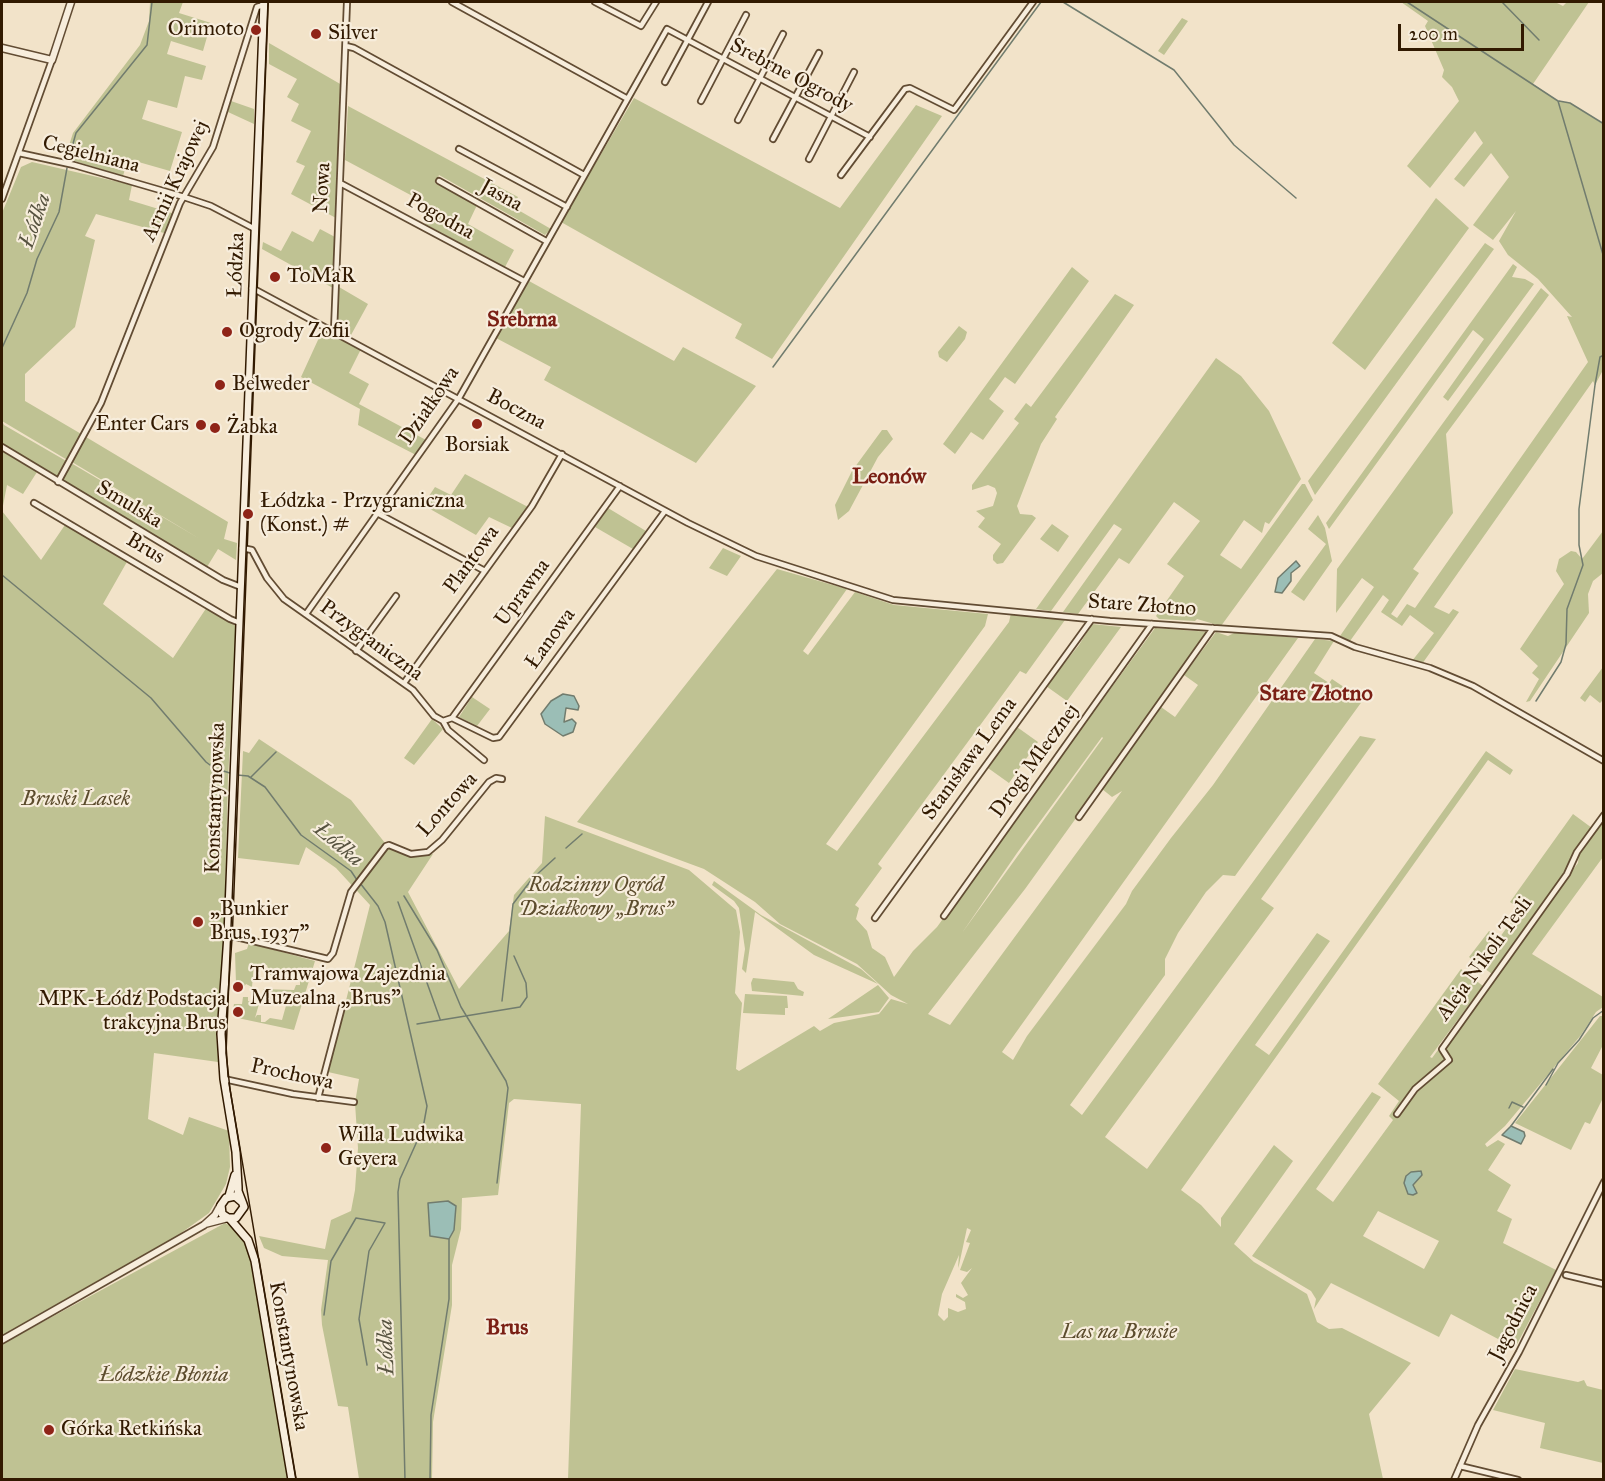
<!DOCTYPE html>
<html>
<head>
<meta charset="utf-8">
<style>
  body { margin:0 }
  #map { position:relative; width:1605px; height:1481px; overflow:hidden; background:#f2e3c9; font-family:"IM FELL Great Primer",serif }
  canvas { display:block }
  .frame { position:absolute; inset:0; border:3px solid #321a01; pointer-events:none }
  .scale { position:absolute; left:1398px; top:24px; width:126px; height:27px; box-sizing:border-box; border:3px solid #321a01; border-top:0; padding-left:8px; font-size:18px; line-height:21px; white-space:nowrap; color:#321a01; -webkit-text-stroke:4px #f7eddc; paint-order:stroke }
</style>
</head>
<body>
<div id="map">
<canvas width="1605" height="1481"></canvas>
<div class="frame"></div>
<div class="scale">200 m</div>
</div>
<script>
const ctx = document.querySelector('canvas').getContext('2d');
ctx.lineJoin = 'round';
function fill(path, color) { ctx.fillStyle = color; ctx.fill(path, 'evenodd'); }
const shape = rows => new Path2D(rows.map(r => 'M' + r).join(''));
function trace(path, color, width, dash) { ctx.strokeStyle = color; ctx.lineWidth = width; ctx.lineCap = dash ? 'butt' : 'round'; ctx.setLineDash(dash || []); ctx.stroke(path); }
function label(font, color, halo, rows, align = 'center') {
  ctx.font = font + ' "IM FELL Great Primer",serif'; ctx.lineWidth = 4.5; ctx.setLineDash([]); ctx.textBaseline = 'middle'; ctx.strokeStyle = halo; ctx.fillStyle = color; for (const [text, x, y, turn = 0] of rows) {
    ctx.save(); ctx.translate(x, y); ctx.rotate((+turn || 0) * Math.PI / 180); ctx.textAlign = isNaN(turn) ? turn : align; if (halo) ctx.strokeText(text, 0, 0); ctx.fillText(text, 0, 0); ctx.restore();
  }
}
fill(shape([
  [150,2,183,2,179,13,211,23,203,51,171,41,167,54,206,66,202,80,185,76,177,108,148,100,142,119,182,132,170,171,128,159,123,176,65,158,73,133,140,45,149,21],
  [1401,2,1555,2,1563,6,1567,2,1589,2,1533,84,1558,101,1570,103,1603,124,1603,370,1595,385,1593,381,1434,607,1449,614,1453,609,1459,612,1422,664,1412,661,1434,633,1410,615,1402,626,1381,612,1389,600,1383,595,1350,641,1340,636,1374,587,1362,578,1336,613,1337,569,1541,288,1549,295,1446,434,1453,513,1413,569,1419,573,1391,614,1397,618,1407,604,1415,608,1588,362,1567,316,1572,317,1538,279,1508,255,1499,241,1516,211,1493,240,1473,225,1509,177,1491,153,1464,187,1454,179,1483,143,1475,131,1430,188,1407,166,1459,101,1452,87,1442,77,1444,70,1425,26,1428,21],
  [1182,18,1188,21,1164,55,1158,51],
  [269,43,342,85,336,182,336,218,291,194,305,166,296,162,311,131,291,121,299,104,287,97,297,79,269,64],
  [634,98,840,208,916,105,942,116,772,359,735,338,742,324,561,222],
  [231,101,254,109,254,124,228,112],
  [348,106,518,197,513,207,551,229,545,235,439,175,435,183,477,205,468,224,514,250,505,267,425,224,433,207,345,160],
  [32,162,132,185,129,200,175,214,164,233,96,214,85,236,95,240,75,327,25,374,25,401,83,435,69,461,2,421,4,425,68,462,58,478,2,444,2,213,21,167],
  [1436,198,1469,228,1365,370,1332,343],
  [320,229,335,237,333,288,262,249,263,242,281,251,292,231,313,242],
  [1485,243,1494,249,1315,495,1308,481],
  [1513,264,1517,267,1512,277,1525,279,1534,284,1448,401,1443,397,1484,339,1473,330,1329,529,1326,523],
  [1072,267,1089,281,1015,384,1005,377,989,399,1004,411,983,440,971,432,955,454,943,444],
  [529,281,674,361,683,347,756,386,696,463,544,380,551,367,496,338],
  [339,287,368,304,351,335,336,328],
  [1115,294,1134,305,1055,417,1057,419,1041,444,1017,506,1020,514,1032,515,1036,518,1003,563,997,564,993,560,993,555,1001,544,978,527,985,518,976,511,993,506,997,493,995,488,988,485,972,490,972,485,1019,423,1014,419,1026,403,1031,407],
  [959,326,967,332,965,339,947,362,939,357,938,352],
  [323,329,361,349,349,373,369,384,359,404,426,440,416,455,358,425,360,409,301,377],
  [1216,358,1241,376,1269,411,1301,479,1269,524,1265,522,1262,533,1244,520,1220,555,1241,569,1302,484,1305,484,1313,500,1221,626,1197,619,1195,621,1159,619,1156,616,1184,576,1167,564,1200,521,1174,502,1129,564,1119,558,1078,614,1063,612,1122,529,1114,524,1051,611,1036,609],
  [882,430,887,430,893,439,878,457,849,511,838,520,835,505,852,471],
  [86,437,228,522,224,539,237,543,236,560,218,549,207,567,65,483,62,480,71,463,200,539,72,462],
  [2,451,37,472,23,494,7,485,2,511,41,560,67,522,128,560,103,604,173,658,207,607,237,627,228,777,224,939,216,1033,218,1062,154,1053,148,1119,183,1135,189,1117,229,1131,230,1167,226,1184,209,1213,160,1248,2,1337],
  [465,474,528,507,512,528,489,517,476,535,423,505,435,487,451,495],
  [608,508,646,531,633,549,595,527],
  [1318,515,1325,528,1332,561,1304,601,1291,592,1326,544,1308,529],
  [1052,524,1069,536,1058,552,1040,539],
  [1603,531,1603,573,1593,581,1588,594,1589,613,1530,701,1526,702,1539,679,1532,673,1538,666,1520,649,1564,584,1556,571,1559,559,1571,551,1576,552,1582,559],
  [723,548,741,556,727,576,709,568],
  [777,569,847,589,803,651,808,655,855,592,894,605,988,614,985,626,826,844,837,851,1009,622,1011,613,1065,620,1026,674,1020,671,878,864,882,868,855,905,859,908,856,919,867,931,872,948,885,957,894,977,913,951,937,927,1155,628,1210,632,1025,889,928,1014,950,1025,1122,791,1112,797,1102,789,1161,707,1175,717,1198,685,1184,675,1216,632,1228,636,1236,632,1298,638,1002,1052,1013,1060,1027,1036,1126,904,1132,891,1171,838,1213,785,1315,639,1334,641,1314,673,1329,683,1332,679,1363,700,1235,876,1223,875,1206,892,1178,933,1165,959,1165,975,1070,1105,1082,1115,1360,736,1376,739,1261,899,1274,908,1105,1137,1147,1169,1317,933,1330,941,1255,1045,1269,1055,1486,751,1513,770,1510,775,1488,760,1181,1190,1201,1205,1221,1227,1221,1218,1274,1145,1293,1161,1234,1244,1254,1262,1307,1294,1317,1322,1329,1329,1342,1328,1411,1363,1369,1414,1383,1479,568,1479,581,1104,514,1099,509,1103,498,1195,462,1198,461,1229,452,1265,452,1305,433,1422,432,1479,359,1479,348,1407,338,1406,322,1325,321,1310,328,1260,282,1256,264,1248,259,1236,325,1249,331,1220,351,1211,355,1190,358,1148,355,1103,359,1079,328,1072,370,905,336,868,306,847,299,865,238,858,243,751,249,753,259,739,351,800,385,843,412,857,433,854,408,892,459,989,509,931,514,895,542,863,545,816,689,870,736,910,740,932,735,993,742,1003,736,1069,739,1071,814,1026,820,1031,834,1023,879,1014,891,999,908,1004,891,995,857,964,780,924,755,902,704,869,577,822],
  [1102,737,1103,738,962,933,1017,853],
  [967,1228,971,1230,966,1242,970,1243,960,1270,967,1272,972,1268,961,1283,968,1295,963,1298,956,1294,956,1297,965,1302,966,1309,958,1312,948,1308,948,1317,944,1321,938,1315,942,1294,959,1255,958,1268,959,1265],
  [1092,624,1121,627,1067,701,1046,686,1079,645],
  [1603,667,1603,700,1600,703,1590,695,1585,702,1580,698],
  [472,697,490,709,477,726,459,717],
  [432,719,443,729,414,765,404,758],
  [1017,727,1038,742,1009,783,988,768],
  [1573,814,1592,828,1570,858,1570,866,1492,974,1469,957,1489,931,1500,937,1520,909,1510,902],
  [1603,820,1603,857,1532,954,1603,997,1603,1007,1596,1012,1581,1035,1505,1126,1485,1144,1487,1147,1498,1140,1505,1144,1488,1170,1511,1185,1497,1211,1512,1219,1503,1243,1556,1270,1515,1348,1451,1314,1439,1337,1331,1283,1314,1309,1316,1299,1311,1291,1252,1256,1372,1092,1381,1097,1316,1189,1333,1202,1393,1120,1389,1116,1399,1101,1378,1084,1461,969,1483,986,1430,1057,1432,1058,1578,863,1579,854],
  [1378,1211,1439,1241,1424,1269,1363,1236],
  [714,881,761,915,861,969,878,984,814,955,755,912,746,973,742,969,745,949,739,908,734,901,712,885],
  [249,943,315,961,294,1030,233,1017,243,1016,243,1008,233,1009,234,1004,242,1004,243,997,248,997,248,1001,259,1004,255,1018,257,1015,261,1015,261,1022,265,1022,270,1018,282,1020,287,1002,264,998,263,989,294,990,296,985,300,985,300,976,270,975,270,972,262,972,268,969,267,965,254,964,252,987,246,984,243,988,241,984,236,983,235,953,247,949],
  [753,978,794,982,798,989,804,992,803,996,752,991,751,983],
  [878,985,889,998,879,1012,828,1019],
  [745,994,787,996,788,1008,785,1008,785,1015,743,1013],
  [1600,1016,1603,1016,1603,1045,1591,1068,1603,1075,1603,1098,1590,1124,1585,1122,1571,1150,1515,1123],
  [225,1223,240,1231,249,1254,289,1479,2,1479,2,1344],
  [1515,1369,1578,1382,1584,1380,1587,1386,1603,1390,1603,1463,1540,1448,1545,1423,1493,1410]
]), '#bfc293');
const water = shape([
  [1296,561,1300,566,1291,573,1291,581,1282,593,1275,592,1278,578,1296,561],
  [563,694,574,696,579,706,578,710,566,708,564,722,572,719,576,723,573,732,563,736,545,724,541,714,551,701,563,694],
  [1511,1126,1524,1132,1525,1136,1521,1144,1502,1135,1511,1126],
  [1421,1171,1422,1175,1413,1185,1417,1193,1413,1195,1408,1194,1404,1183,1406,1176,1411,1172,1421,1171],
  [448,1201,456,1206,454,1230,449,1239,430,1236,428,1203,448,1201]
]);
fill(water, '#9bbeb6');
trace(water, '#717c6e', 1.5);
trace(shape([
  [1063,2,1174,70,1234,145,1296,198],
  [1407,2,1558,101,1604,258],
  [1502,2,1539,40],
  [1559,101,1570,103,1604,124],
  [69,158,76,133,147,45,152,2],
  [2,348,27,293,37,259,59,212,67,168],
  [773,367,1041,2],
  [2,575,151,698,206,762,214,768,233,774],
  [1536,701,1561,662,1566,644,1567,609,1583,565,1579,545,1579,509,1595,385,1600,357,1604,355],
  [237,775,248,776,265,787,301,835,351,871,357,880],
  [251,777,276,752],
  [566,848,582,834],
  [360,883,378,906,385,922,427,1106,423,1128,400,1179,398,1192,405,1480],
  [404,896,437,950,461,1007,506,1081,508,1088,497,1183],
  [398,902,440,1019],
  [502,1001,513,904,532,879,555,858],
  [417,1024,520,1007,527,997,526,983,514,956],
  [1546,1085,1558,1063,1579,1040,1593,1018,1604,1010],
  [1509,1108,1512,1102,1523,1107],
  [1511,1126,1553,1069],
  [324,1315,331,1261,356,1218,385,1223,369,1251,359,1319,367,1365],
  [430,1480,431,1415,449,1299,449,1239]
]), '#717c6e', 1.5);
const minor = shape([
  [452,2,626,98],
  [595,2,641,26,656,2],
  [346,46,354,48,584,175],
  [665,82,708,2],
  [701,101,746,15],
  [738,120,783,34],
  [773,139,819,53],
  [459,149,567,207],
  [19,153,74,165,184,197,211,206,255,229],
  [809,159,854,72],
  [841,175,905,89,910,88,954,110,1033,2],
  [439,181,546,241],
  [340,183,524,281],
  [2,199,52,60],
  [252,288,688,523,756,556,893,600,1110,621,1331,636,1355,647,1430,668,1473,686,1604,761],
  [334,331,347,2],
  [2,447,223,580,241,587],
  [58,482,101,403,180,203,213,147,257,7,263,5],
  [34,503,230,619,240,623],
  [377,513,485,571],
  [242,548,252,550,267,578,284,599,413,690,434,716,443,721,448,730,484,760],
  [306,614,459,398,667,29,870,137],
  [356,651,396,596],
  [404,683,532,506,562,454],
  [452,718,620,486],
  [443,721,452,718,493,738,499,737,665,511],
  [1079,817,1213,628],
  [944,916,1152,624],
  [875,918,1092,619],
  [228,935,328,959,333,953,351,892,386,846,389,845,411,854,428,852,442,840,489,782,496,778,502,779],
  [224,1079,293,1094,354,1102],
  [318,1098,342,1007],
  [1397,1114,1415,1089,1449,1060,1442,1049,1567,874,1577,852,1604,815],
  [1566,1275,1604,1284],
  [1460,1466,1518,1480],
  [1454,1480,1478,1425,1519,1352,1604,1182]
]);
const tertiary = shape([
  [2,48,52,60,71,2],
  [205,1224,228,1218],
  [2,1340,204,1225,215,1215,220,1206]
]);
const secondary = shape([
  [229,1196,235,1175],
  [242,1202,235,1196,226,1198,221,1205,222,1214,228,1218,236,1218,244,1207,243,1204,238,1191,238,1187,236,1152,224,1079,221,1034,228,935,264,2],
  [230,1219,248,1240,255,1261,292,1480]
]);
trace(minor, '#624c33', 8);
trace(tertiary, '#624c33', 9);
trace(secondary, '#321a01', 10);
trace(minor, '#f7eddc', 4.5);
trace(tertiary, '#f7eddc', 6);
trace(secondary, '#f7eddc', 7);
trace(shape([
  [268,2,226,1053,230,1089,296,1480]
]), '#321a01', 1.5);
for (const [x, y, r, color] of [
  [256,30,6,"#8f2418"],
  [316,34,6,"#8f2418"],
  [275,277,6,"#8f2418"],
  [227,332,6,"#8f2418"],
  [220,385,6,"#8f2418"],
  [477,424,6,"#8f2418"],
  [201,425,6,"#8f2418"],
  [215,428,6,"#8f2418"],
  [248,514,6,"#8f2418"],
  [198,922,6,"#8f2418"],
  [238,987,6,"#8f2418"],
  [238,1012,6,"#8f2418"],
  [326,1148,6,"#8f2418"],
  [49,1430,6,"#8f2418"]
]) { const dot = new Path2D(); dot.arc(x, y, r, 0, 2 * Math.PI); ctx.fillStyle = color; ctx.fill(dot); trace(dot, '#f7eddc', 2); }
label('21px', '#321a01', '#f7eddc', [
  ["Orimoto",244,30,"right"],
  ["Silver",328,34],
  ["ToMaR",287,277],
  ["Ogrody Zofii",239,332],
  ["Belweder",232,385],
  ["Enter Cars",189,425,"right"],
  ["Żabka",227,428],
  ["Borsiak",477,446,"center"],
  ["Łódzka - Przygraniczna",260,502],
  ["(Konst.) #",260,526],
  ["„Bunkier",210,910],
  ["Brus, 1937”",210,934],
  ["Tramwajowa Zajezdnia",250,975],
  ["Muzealna „Brus”",250,999],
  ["MPK-Łódź Podstacja",226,1000,"right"],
  ["trakcyjna Brus",226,1024,"right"],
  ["Willa Ludwika",338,1136],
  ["Geyera",338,1160],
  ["Górka Retkińska",61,1430]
], 'left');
label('21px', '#321a01', '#f7eddc', [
  ["Srebrne Ogrody",791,76,28],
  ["Cegielniana",91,155,14],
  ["Armii Krajowej",176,181,-65],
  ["Nowa",323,188,-87],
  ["Jasna",501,196,29],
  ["Pogodna",440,217,29],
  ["Łódzka",237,265,-88],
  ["Działkowa",430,406,-56],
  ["Boczna",516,410,28],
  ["Smulska",129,505,31],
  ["Brus",145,549,31],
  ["Plantowa",472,560,-54],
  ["Uprawna",523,593,-54],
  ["Stare Złotno",1142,606,4],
  ["Łanowa",551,639,-54],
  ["Przygraniczna",371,641,36],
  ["Stanisława Lema",970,759,-54],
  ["Drogi Mlecznej",1035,761,-54],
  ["Konstantynowska",216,798,-88],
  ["Lontowa",448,805,-48],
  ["Aleja Nikoli Tesli",1485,959,-54],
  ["Prochowa",292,1075,12],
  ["Jagodnica",1514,1323,-63],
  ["Konstantynowska",288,1356,80]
]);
label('italic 21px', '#5c4c2d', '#f7eddc', [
  ["Bruski Lasek",76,800],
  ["Rodzinny Ogród",596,886],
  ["Działkowy „Brus”",596,910],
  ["Las na Brusie",1119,1333],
  ["Łódzkie Błonia",164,1376]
]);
label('italic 22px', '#575340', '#f7eddc', [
  ["Łódka",36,221,-71],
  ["Łódka",338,845,40],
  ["Łódka",387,1347,-92]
]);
label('bold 22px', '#7a1f14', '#f7eddc', [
  ["Srebrna",522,321],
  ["Leonów",889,478],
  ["Stare Złotno",1316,695],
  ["Brus",507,1329]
]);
</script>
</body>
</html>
